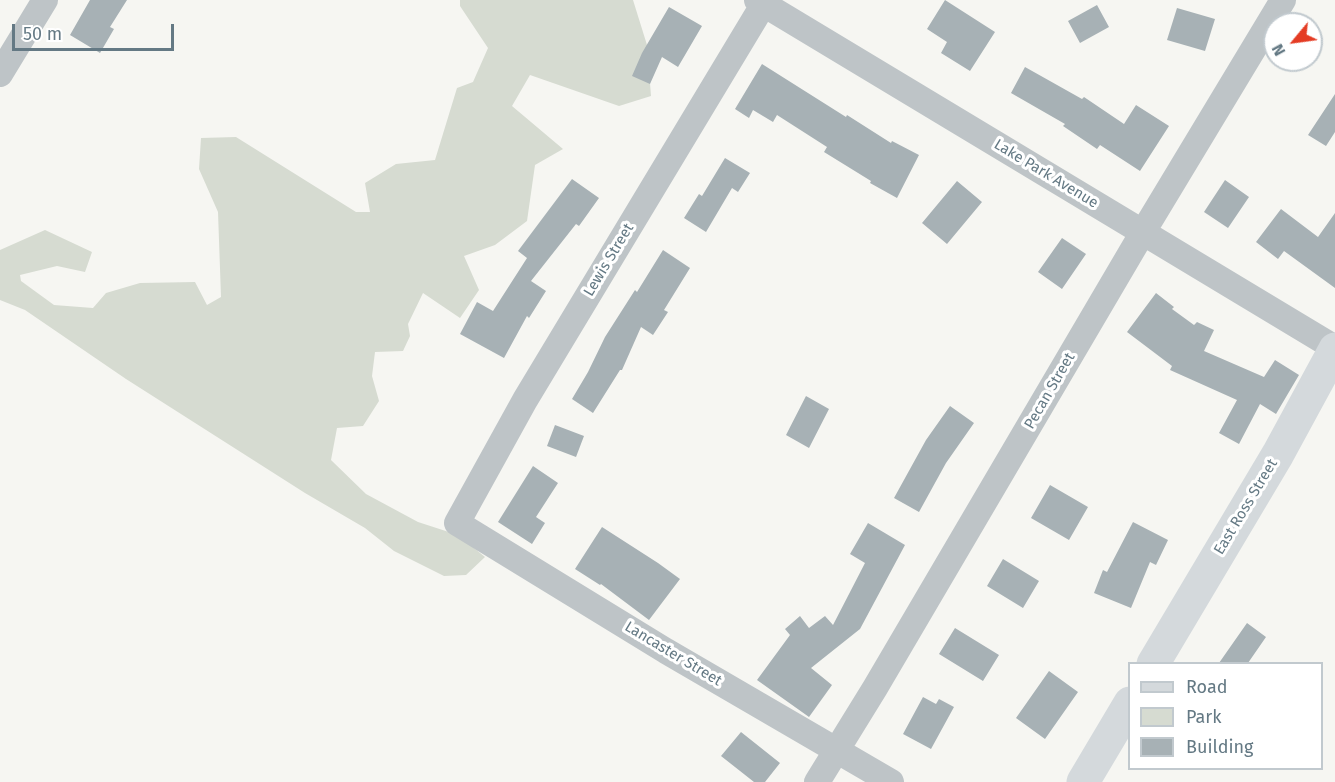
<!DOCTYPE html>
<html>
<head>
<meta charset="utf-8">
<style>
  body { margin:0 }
  #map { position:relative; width:1335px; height:782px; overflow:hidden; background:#f6f6f2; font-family:"Fira Sans",sans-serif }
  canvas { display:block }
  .legend { position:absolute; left:1128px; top:662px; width:195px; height:108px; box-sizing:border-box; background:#fff; border:2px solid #c1c9ce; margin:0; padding:8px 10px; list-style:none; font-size:18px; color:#647984 }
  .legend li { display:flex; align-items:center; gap:12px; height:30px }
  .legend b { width:30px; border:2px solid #c1c9ce }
  .north { position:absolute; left:1263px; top:12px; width:60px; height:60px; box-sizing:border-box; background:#fff; border:2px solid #c1c9ce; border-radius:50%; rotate:241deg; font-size:16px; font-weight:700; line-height:24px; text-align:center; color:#647984 }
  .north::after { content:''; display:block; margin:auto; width:21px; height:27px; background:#e43c24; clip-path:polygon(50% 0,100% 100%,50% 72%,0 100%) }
  .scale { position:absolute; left:12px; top:24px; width:162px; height:27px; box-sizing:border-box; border:3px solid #647984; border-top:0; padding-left:8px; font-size:18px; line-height:21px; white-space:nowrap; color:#647984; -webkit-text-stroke:4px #fff; paint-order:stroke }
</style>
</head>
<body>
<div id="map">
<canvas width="1335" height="782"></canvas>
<ul class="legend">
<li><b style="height:8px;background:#d4d9dc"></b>Road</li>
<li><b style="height:16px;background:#d6dbd1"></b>Park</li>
<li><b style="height:16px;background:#a7b1b5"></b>Building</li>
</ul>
<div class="north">N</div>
<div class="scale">50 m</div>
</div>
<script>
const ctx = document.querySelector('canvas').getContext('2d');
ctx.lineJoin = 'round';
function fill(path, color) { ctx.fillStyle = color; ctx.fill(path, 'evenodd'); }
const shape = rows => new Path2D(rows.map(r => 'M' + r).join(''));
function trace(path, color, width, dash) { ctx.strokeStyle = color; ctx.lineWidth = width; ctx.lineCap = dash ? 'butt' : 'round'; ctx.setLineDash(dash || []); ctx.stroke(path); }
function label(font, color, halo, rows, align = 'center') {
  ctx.font = font + ' "Fira Sans",sans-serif'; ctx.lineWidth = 6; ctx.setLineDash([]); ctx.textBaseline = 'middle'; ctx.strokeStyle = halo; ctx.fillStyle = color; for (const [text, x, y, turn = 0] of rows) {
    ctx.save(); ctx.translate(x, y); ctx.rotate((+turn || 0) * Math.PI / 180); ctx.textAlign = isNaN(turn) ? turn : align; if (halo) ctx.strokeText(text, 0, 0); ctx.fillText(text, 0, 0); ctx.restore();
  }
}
fill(shape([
  [460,0,633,0,647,45,651,96,619,106,530,75,512,106,563,149,535,165,527,221,495,245,464,256,479,290,460,318,423,293,408,324,410,336,403,351,375,352,372,376,379,401,363,426,337,428,331,460,366,494,418,522,458,535,485,557,466,575,444,576,394,551,365,528,305,493,126,379,25,310,0,300,0,250,45,230,92,252,85,272,57,266,20,275,21,281,54,305,93,308,106,293,140,283,195,282,207,305,221,297,218,212,199,169,201,138,236,137,356,212,370,212,365,183,396,164,435,160,457,88,473,82,488,48,460,6]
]), '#d6dbd1');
fill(shape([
  [90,0,127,0,110,27,114,29,100,53,70,35],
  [945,0,995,32,970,71,941,53,947,42,927,29],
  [1097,5,1109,27,1080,43,1068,21],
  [669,7,702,26,678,67,662,57,650,84,632,76,642,53],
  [1177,8,1215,19,1205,51,1167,40],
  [762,64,846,117,847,115,891,143,892,141,919,155,897,198,870,183,871,181,824,152,827,147,777,115,773,122,753,110,749,118,735,109],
  [1025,67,1082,99,1084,97,1124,124,1136,105,1169,126,1140,171,1100,145,1097,149,1063,126,1065,124,1011,93],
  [1335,94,1335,132,1326,146,1308,135],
  [725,158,750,173,738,192,732,188,706,232,684,218,699,194,702,196],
  [572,179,599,198,579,226,576,224,531,281,546,291,529,318,527,316,504,358,460,334,477,302,493,311,527,258,518,251],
  [1225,180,1249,197,1228,228,1204,212],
  [957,181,982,202,947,244,922,223],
  [1281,209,1318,237,1335,213,1335,288,1284,251,1278,259,1256,242],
  [1062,238,1086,254,1062,289,1038,272],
  [663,250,690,268,664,310,668,312,653,335,641,327,622,370,620,370,593,413,572,399,588,372,605,337,635,290,637,292],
  [1156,293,1174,307,1172,309,1194,325,1197,322,1214,330,1204,351,1264,377,1275,360,1299,375,1276,414,1260,404,1239,444,1219,433,1237,400,1170,370,1172,366,1127,332],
  [806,396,829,409,809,448,786,435],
  [950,406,974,423,946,463,919,512,894,498,926,440],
  [555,425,584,436,576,457,547,446],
  [533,466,558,483,536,517,545,523,532,544,498,522],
  [1050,485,1088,507,1069,540,1031,518],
  [1133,522,1168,540,1156,565,1150,562,1131,608,1094,593,1103,570,1107,572],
  [868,523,905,545,860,629,811,668,832,685,809,717,757,680,790,635,785,629,800,616,809,628,825,616,833,625,865,563,850,554],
  [602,527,658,563,680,579,649,620,601,584,600,585,575,569],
  [1003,559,1039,581,1023,608,987,586],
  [1247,623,1266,637,1248,663,1219,663],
  [955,628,999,655,983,681,939,654],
  [1049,671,1078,692,1045,739,1016,718],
  [923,697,936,704,939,699,954,707,931,749,903,734],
  [741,732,780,763,765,782,754,782,721,756]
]), '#a7b1b5');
trace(shape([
  [757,0,1335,348],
  [766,0,525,400,457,523,666,651,891,782],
  [0,74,45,0],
  [817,782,875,688,1143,232,1283,0]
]), '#bec4c7', 26);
trace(shape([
  [1153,664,1278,454,1335,349],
  [1083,782,1130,703]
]), '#d4d9dc', 33);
label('15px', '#647984', '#fff', [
  ["Lake Park Avenue",1046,174,31],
  ["Lewis Street",609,260,-59],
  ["Pecan Street",1050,391,-60],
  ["East Ross Street",1246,507,-59],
  ["Lancaster Street",673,654,31]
]);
</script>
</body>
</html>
